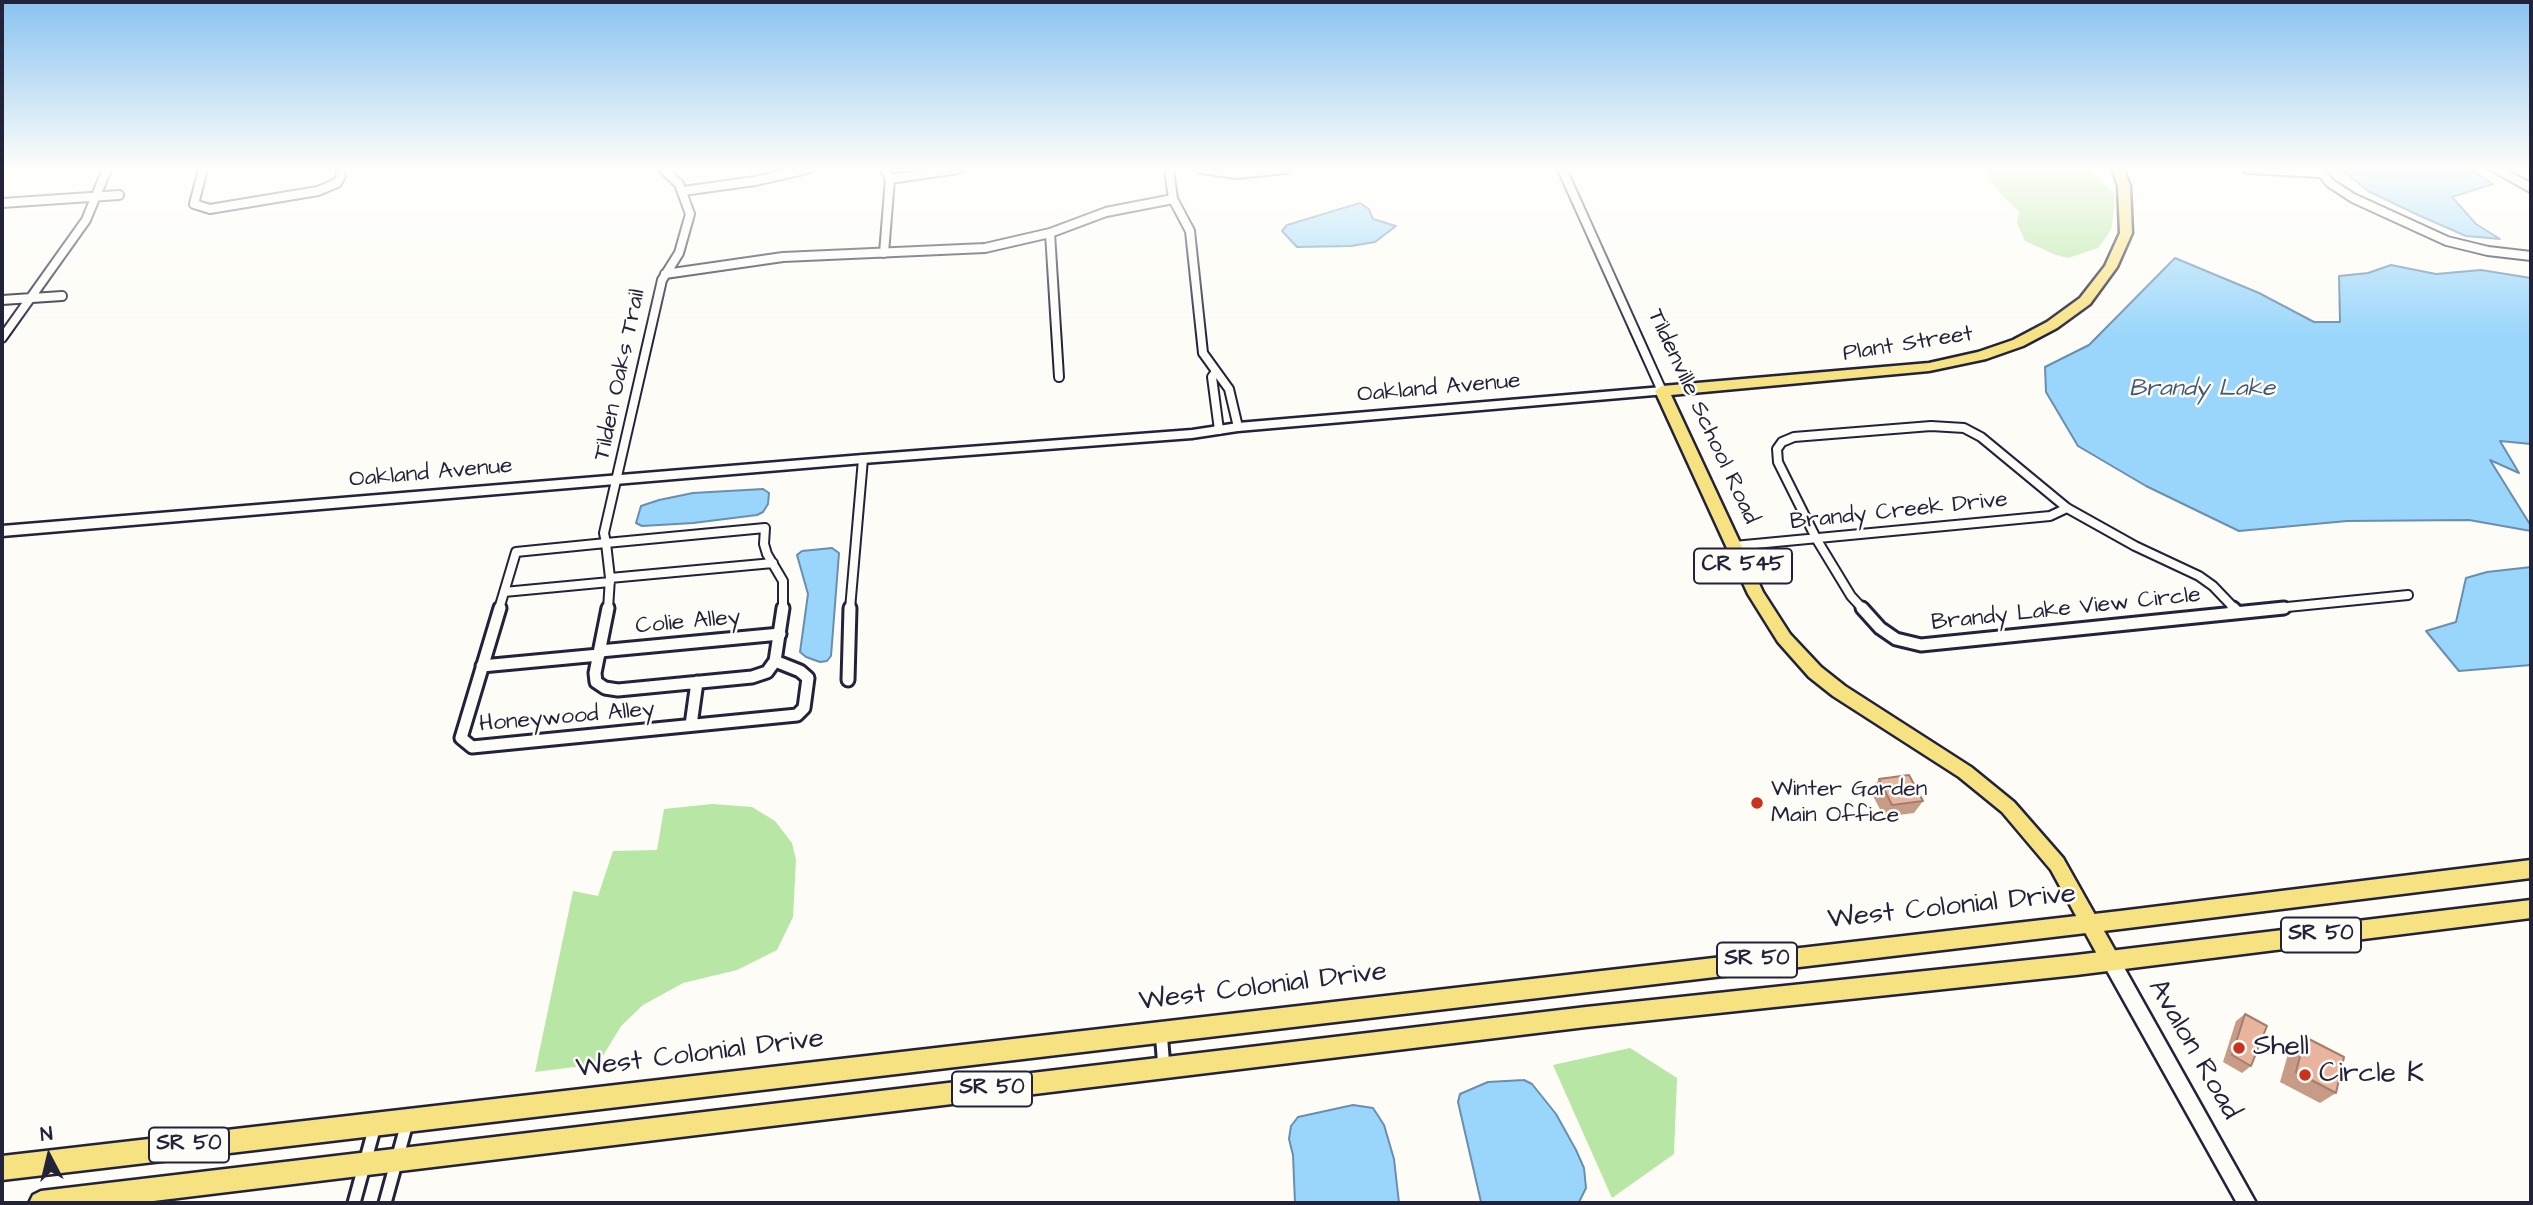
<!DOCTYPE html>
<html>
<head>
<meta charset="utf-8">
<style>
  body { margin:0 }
  #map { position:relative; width:2533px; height:1205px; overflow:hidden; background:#fdfcf7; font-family:"Architects Daughter",sans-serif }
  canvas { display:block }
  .frame { position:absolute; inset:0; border:4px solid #22223b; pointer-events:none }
  .north { position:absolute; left:14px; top:1121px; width:70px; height:70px; -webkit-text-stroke:5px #fdfcf7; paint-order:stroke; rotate:353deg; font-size:19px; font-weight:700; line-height:28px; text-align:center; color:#22223b }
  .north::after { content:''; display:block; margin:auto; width:24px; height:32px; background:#22223b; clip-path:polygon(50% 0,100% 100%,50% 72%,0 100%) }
</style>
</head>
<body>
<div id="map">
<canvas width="2533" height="1205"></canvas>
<div class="frame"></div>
<div class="north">N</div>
</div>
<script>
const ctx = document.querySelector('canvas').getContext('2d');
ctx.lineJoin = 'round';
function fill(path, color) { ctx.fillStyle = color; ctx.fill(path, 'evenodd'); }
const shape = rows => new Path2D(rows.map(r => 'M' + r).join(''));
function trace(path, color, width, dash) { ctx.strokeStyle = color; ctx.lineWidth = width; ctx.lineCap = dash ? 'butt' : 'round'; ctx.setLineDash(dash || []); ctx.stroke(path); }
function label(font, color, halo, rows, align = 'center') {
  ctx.font = font + ' "Architects Daughter",sans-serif'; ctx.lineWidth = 5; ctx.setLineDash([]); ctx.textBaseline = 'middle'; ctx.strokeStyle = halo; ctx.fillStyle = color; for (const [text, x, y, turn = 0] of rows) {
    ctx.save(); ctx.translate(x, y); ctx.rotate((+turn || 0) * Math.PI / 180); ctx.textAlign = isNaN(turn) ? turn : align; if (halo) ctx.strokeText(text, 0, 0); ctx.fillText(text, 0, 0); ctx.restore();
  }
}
fill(shape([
  [1989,169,2087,169,2115,194,2112,227,2107,236,2098,248,2068,258,2056,255,2025,241,2017,223,2019,212,2001,194,1987,175],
  [712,804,752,807,775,821,792,843,796,860,793,917,777,950,737,970,683,983,643,1005,621,1026,598,1064,535,1072,573,891,598,896,613,851,657,850,664,809],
  [1630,1048,1677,1078,1674,1154,1612,1198,1553,1065]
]), '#b8e6a4');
const water = shape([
  [2341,169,2470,169,2493,184,2452,197,2476,224,2500,239,2466,236,2418,215,2368,191,2341,169],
  [1360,203,1369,209,1373,219,1396,226,1375,242,1351,246,1297,247,1282,231,1287,225,1360,203],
  [2175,258,2259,293,2314,322,2340,322,2339,276,2368,273,2391,265,2436,274,2481,270,2531,278,2531,444,2500,441,2519,473,2490,460,2531,526,2531,531,2469,520,2347,521,2239,531,2146,486,2078,446,2046,392,2045,367,2089,345,2175,258],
  [763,489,769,493,768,504,763,512,757,515,693,523,642,526,636,523,641,506,659,500,693,493,763,489],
  [832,548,839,553,831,656,827,661,820,662,806,657,800,652,808,594,797,555,802,551,832,548],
  [2531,567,2531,665,2459,671,2426,631,2456,622,2466,578,2487,572,2531,567],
  [1524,1080,1532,1084,1556,1114,1576,1150,1584,1168,1586,1188,1579,1202,1481,1202,1458,1102,1460,1094,1488,1082,1524,1080],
  [1353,1105,1373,1108,1384,1125,1394,1159,1399,1203,1295,1203,1293,1155,1289,1139,1291,1126,1298,1117,1353,1105]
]);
fill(water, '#9ad6fb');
trace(water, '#6a8eae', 2);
const streetFar1 = shape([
  [203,169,194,204,210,209,318,191,337,183,341,176,340,169],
  [1169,169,1173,199,1190,231,1203,353,1229,389,1238,427],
  [1201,169,1236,174,1286,169],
  [1562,169,1662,391],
  [2247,169,2320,173],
  [2319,169,2330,183,2353,198,2447,241,2488,251,2531,256],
  [2497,169,2531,188],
  [890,179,958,169],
  [683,191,755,181,808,169],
  [2,203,119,195],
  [1050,233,1059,377],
  [884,253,890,179,885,169],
  [665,274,783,257,985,248,1050,233,1106,212,1173,199],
  [2,300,62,296],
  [2,338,86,220,107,169],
  [1215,373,1212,377,1219,430],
  [606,543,610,578,608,609],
  [606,543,604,533,662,280,679,253,690,214,679,184,663,169],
  [606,543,765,528,764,544,767,554,783,581,783,609],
  [1734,546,2050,516,2067,508],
  [610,578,773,563],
  [504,592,610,582],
  [499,609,516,552,606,543],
  [850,609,863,459],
  [1863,609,1851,596,1817,540,1778,462,1777,449,1782,442,1794,437,1931,426,1964,428,1981,437,2067,508,2135,546,2199,576,2213,586,2235,609],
  [2267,609,2408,595]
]);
const street = shape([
  [500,608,461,738,472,747,797,715,804,708,808,678,800,671,775,661],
  [608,608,595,673,596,682,605,688,618,690,752,677,767,672,775,661],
  [1862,608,1880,628,1896,639,1921,645,2284,608],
  [2233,608,2236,611],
  [600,651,780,634],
  [775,661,783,608],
  [482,666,599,655],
  [848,680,850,608],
  [691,725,697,682],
  [1161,1031,1164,1068],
  [354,1203,375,1126],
  [385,1203,407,1123]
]);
const secondary = shape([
  [1662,387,1668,391,1666,394,1238,431,1192,438,863,463,2,536,2,526,863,455,1192,430,1238,423,1662,387],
  [2111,953,2117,955,2256,1203,2237,1203,2105,967,2102,961,2105,955,2111,953]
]);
const primary = shape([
  [2112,169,2124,169,2130,186,2132,233,2117,267,2090,304,2057,328,2023,346,1986,359,1929,371,1671,395,1763,592,1790,634,1821,667,1845,686,1971,767,2014,802,2063,858,2121,961,2118,967,2111,970,2104,967,2051,870,2002,812,1959,777,1833,696,1809,677,1778,642,1748,594,1655,391,1662,386,1929,363,1978,352,2013,340,2047,322,2080,298,2105,266,2120,233,2118,186,2112,169]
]);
const highway = shape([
  [2531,860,2531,878,2120,929,2,1180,2,1156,2120,911,2531,860],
  [2531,900,2531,918,2076,975,1586,1027,137,1203,29,1203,33,1195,41,1191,1586,1007,2076,955,2531,900]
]);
trace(streetFar1, '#22223b', 12);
trace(street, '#22223b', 17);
trace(secondary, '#22223b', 5);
trace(primary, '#22223b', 5);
trace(highway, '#22223b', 5);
trace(streetFar1, '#fdfcf7', 8);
trace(street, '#fdfcf7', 11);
fill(secondary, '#fdfcf7');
fill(primary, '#f7e281');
fill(highway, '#f7e281');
fill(shape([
  [1879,779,1923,801,1914,813,1884,817,1871,792],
  [2245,1014,2251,1066,2242,1073,2223,1062,2236,1021],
  [2305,1037,2336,1093,2320,1103,2280,1082,2290,1047]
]), '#c89b87');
const building = shape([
  [1909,775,1923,801,1892,805,1879,779,1909,775],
  [2245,1014,2267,1026,2251,1066,2232,1055,2245,1014],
  [2305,1037,2344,1057,2336,1093,2296,1072,2305,1037]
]);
fill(building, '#e9b49d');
trace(building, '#a37e6e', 2);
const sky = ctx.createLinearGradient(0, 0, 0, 337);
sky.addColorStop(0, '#89c2f0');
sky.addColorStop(0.5, '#fefefb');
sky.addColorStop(1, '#fefefb00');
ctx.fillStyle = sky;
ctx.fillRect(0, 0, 2533, 337);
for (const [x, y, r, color] of [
  [1757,803,7,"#c8321e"],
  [2239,1048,7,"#c8321e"],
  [2305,1075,7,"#c8321e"]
]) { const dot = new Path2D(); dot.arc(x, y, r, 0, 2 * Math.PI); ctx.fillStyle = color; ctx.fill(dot); trace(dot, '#fdfcf7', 2.5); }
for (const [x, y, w] of [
  [1743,566,98],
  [2321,935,80],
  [1757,960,80],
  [992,1089,80],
  [189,1145,80]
]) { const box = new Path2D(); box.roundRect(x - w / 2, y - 17.5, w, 35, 5); ctx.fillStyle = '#fdfcf7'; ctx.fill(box); trace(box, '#22223b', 2); }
label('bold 21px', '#22223b', null, [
  ["CR 545",1743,566],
  ["SR 50",2321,935],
  ["SR 50",1757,960],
  ["SR 50",992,1089],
  ["SR 50",189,1145]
]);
label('23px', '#22223b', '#fdfcf7', [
  ["Plant Street",1908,345,-9],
  ["Tilden Oaks Trail",621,375,-78],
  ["Oakland Avenue",1439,389,-5],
  ["Tildenville School Road",1702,417,65],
  ["Oakland Avenue",431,474,-5],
  ["Brandy Creek Drive",1899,512,-6],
  ["Brandy Lake View Circle",2066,610,-6],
  ["Colie Alley",688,623,-5],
  ["Honeywood Alley",567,718,-5]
]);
label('23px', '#22223b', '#fdfcf7', [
  ["Winter Garden",1771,790],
  ["Main Office",1771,816]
], 'left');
label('italic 24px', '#465875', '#fdfcf7', [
  ["Brandy Lake",2202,390]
]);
label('28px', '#22223b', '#fdfcf7', [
  ["West Colonial Drive",1952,908,-6],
  ["West Colonial Drive",1263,988,-7],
  ["Avalon Road",2193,1050,60],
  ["West Colonial Drive",700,1055,-7]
]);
label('28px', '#22223b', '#fdfcf7', [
  ["Shell",2253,1048],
  ["Circle K",2319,1075]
], 'left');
</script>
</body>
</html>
